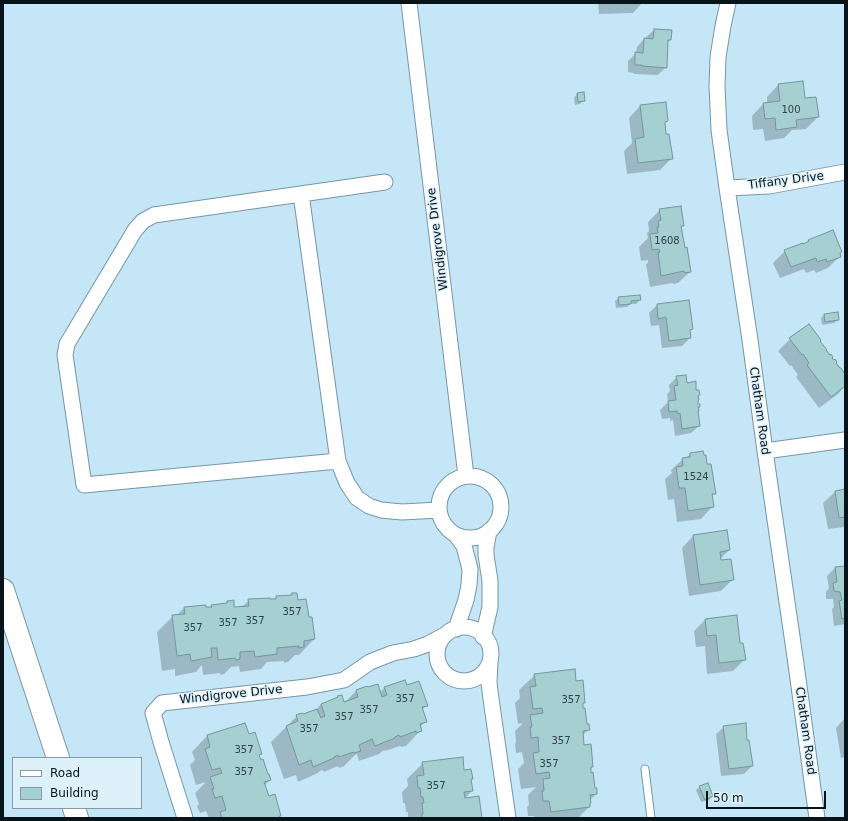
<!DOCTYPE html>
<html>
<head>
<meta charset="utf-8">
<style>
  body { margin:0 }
  #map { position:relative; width:848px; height:821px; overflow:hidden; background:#c5e6f7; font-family:"DejaVu Sans",sans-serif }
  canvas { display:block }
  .frame { position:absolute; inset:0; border:4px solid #08141a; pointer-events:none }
  .legend { position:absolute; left:12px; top:757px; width:130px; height:52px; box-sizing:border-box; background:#ddf1fb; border:1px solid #8899a1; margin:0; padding:5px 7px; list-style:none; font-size:12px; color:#08141a }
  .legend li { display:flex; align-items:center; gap:8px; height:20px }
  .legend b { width:20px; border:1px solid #8899a1 }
  .scale { position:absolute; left:706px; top:791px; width:120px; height:18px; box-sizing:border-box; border:2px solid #08141a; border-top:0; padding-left:5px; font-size:12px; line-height:14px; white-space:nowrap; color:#08141a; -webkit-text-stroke:3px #ddf1fb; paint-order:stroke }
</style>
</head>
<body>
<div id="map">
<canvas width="848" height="821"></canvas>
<div class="frame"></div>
<ul class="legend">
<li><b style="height:5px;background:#fff"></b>Road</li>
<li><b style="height:11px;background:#a6cfd1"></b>Building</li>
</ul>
<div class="scale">50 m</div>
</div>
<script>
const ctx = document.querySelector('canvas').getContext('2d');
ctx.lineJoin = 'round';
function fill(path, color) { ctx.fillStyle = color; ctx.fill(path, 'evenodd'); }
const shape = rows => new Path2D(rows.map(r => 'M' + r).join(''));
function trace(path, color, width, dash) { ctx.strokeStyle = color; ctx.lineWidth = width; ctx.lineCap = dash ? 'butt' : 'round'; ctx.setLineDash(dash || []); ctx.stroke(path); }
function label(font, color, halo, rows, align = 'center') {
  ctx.font = font + ' "DejaVu Sans",sans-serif'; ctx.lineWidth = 3; ctx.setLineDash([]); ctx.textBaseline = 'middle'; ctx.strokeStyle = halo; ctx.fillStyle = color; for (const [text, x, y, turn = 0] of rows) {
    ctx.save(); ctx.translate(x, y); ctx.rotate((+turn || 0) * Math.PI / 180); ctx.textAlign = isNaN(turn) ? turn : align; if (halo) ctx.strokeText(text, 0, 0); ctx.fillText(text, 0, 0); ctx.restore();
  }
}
fill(shape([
  [598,3,642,3,633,13,599,14],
  [654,30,670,40,667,43,666,67,658,75,634,74,634,73,628,72,628,61,636,53,637,47,644,39,646,39,646,37],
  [845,82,845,91,844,91,844,83],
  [778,85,804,99,818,117,806,129,792,130,784,138,765,141,763,129,753,130,752,116,763,104,767,103,767,97],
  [577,94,584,100,580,104,575,105,574,98],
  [640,106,667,121,664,124,665,135,672,158,660,170,627,174,624,151,632,143,629,118],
  [660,210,683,225,681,227,684,249,690,272,678,283,673,284,673,283,650,287,646,264,648,263,648,260,641,261,639,247,648,238,647,233,649,231,648,222],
  [809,241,840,256,828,268,816,273,814,270,806,273,804,269,780,278,773,263,785,251,806,243],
  [619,298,640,300,636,304,630,304,627,307,616,308,615,301],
  [689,301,692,329,689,332,690,338,682,346,662,348,659,325,651,326,649,313,657,305],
  [824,315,838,320,834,323,822,325,821,318],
  [809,326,835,363,845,376,845,386,838,394,819,408,796,377,798,375,791,365,790,366,778,351,790,339],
  [677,377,695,391,699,407,698,408,699,426,691,433,675,436,673,420,670,421,670,418,662,419,660,410,668,402,667,394,670,391,669,385],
  [690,454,706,465,715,493,711,497,712,507,701,519,677,522,674,499,668,500,665,479,672,473,671,470,683,459,685,459],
  [845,490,845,527,828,529,823,503,835,492],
  [693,536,729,550,720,559,733,579,721,591,689,596,682,548],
  [845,567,845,624,834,626,832,609,834,607,833,599,826,599,826,592,829,588,827,576,835,568],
  [292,594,308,618,314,639,299,655,295,655,288,662,284,663,284,661,267,662,261,669,240,672,239,666,231,667,224,674,220,675,220,673,203,675,202,665,196,672,175,676,175,669,162,671,157,632,173,616,176,616,184,608,210,608,212,606,225,604,227,602,233,609,241,608,249,600,274,600,276,597,291,596],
  [706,619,739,644,744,660,733,671,707,674,705,646,696,647,694,631],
  [535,675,576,682,584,703,582,705,588,730,582,736,583,746,592,767,590,769,594,789,596,794,590,800,589,807,578,818,535,818,534,816,528,816,527,807,529,805,528,795,536,787,521,789,518,769,524,763,522,752,516,753,515,744,516,742,515,731,523,723,518,724,515,703,520,698,519,690],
  [404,681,406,686,427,705,422,710,426,721,420,727,421,730,406,746,401,747,400,746,385,751,384,750,379,754,359,761,357,754,355,755,344,766,339,768,338,766,324,772,323,770,320,771,318,773,298,782,296,775,284,779,271,742,297,716,302,716,315,711,321,704,345,702,356,691,380,693,384,688],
  [845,718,845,757,841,758,836,728],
  [244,724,248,736,261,754,258,756,270,780,264,786,268,798,280,815,279,818,209,818,206,811,200,813,197,806,199,804,195,793,206,782,196,785,190,765,195,760,192,752,207,736],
  [724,727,747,741,752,766,744,774,721,776,716,734],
  [423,763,463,771,470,780,472,791,464,799,480,818,408,818,408,812,406,812,405,803,403,803,402,792,408,786,407,779],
  [700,787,712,796,709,800,701,802,696,790]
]), '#0003');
const building = shape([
  [654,29,672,30,671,40,668,40,667,68,642,66,642,65,635,65,635,52,643,53,644,38,653,39,654,29],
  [803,81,805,98,816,97,819,117,796,120,797,127,776,130,775,118,765,119,763,103,780,101,778,84,803,81],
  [584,92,585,101,578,102,577,93,584,92],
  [666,102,668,121,665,122,666,134,669,134,673,159,638,163,635,139,644,137,640,105,666,102],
  [681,206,684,226,681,226,685,248,687,247,691,272,685,273,684,271,661,276,658,252,660,252,659,249,652,250,650,234,658,233,657,227,659,227,658,221,661,220,659,209,681,206],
  [833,230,842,252,840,253,841,257,827,262,826,259,817,262,816,258,791,267,784,250,803,243,803,244,809,241,808,240,833,230],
  [640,295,641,300,631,301,631,304,619,305,618,297,640,295],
  [689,300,693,329,690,330,691,338,669,341,666,317,658,319,657,304,689,300],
  [838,312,839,320,825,322,824,314,838,312],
  [809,324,821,340,820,341,827,350,826,350,830,355,831,354,833,357,832,358,834,360,835,359,837,362,836,363,840,368,841,368,845,374,845,386,831,397,807,365,809,363,803,354,802,355,789,338,809,324],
  [686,375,687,383,696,381,696,390,699,390,700,395,698,396,699,400,698,401,698,404,700,404,700,407,698,407,699,411,698,411,700,426,682,429,680,413,678,414,677,411,669,412,668,401,676,400,674,386,678,385,676,376,686,375],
  [703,451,704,455,706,455,707,464,711,464,716,494,712,494,714,507,688,511,685,488,679,488,676,467,683,466,682,458,690,457,690,453,703,451],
  [845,489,845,517,839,518,835,491,845,489],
  [727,530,730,550,720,552,721,560,731,559,734,580,700,585,693,535,727,530],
  [845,566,845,618,842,619,839,601,842,600,840,592,834,591,833,583,837,582,835,567,845,566],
  [292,593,297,593,298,600,306,599,309,617,312,617,315,639,304,641,304,647,299,648,299,646,277,648,277,654,255,657,254,651,240,652,240,659,236,660,235,658,218,660,217,648,211,648,212,657,191,661,190,654,177,656,172,615,185,614,184,607,206,605,206,607,212,607,211,605,227,603,227,601,234,600,234,607,249,606,248,599,270,598,270,599,276,599,276,596,292,595,292,593],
  [737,615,740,643,743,643,746,660,719,663,716,635,707,636,705,619,737,615],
  [575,669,576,681,583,680,585,703,583,703,583,708,585,708,587,724,589,724,590,730,583,731,584,745,591,744,593,767,591,767,591,773,593,772,595,788,597,788,597,794,590,795,591,803,590,803,590,807,551,812,549,801,543,801,542,791,544,791,543,779,550,778,549,772,536,774,533,753,539,752,538,737,531,738,530,727,532,727,530,715,543,713,542,708,533,709,530,687,536,686,534,674,575,669],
  [405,680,407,685,419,681,428,706,422,707,427,722,420,724,422,731,416,733,416,731,400,737,399,735,395,737,395,738,375,746,372,739,359,745,361,751,354,753,354,752,339,757,338,755,334,757,334,758,313,767,311,760,299,765,286,726,298,721,296,715,302,713,303,714,317,709,321,718,325,716,321,704,338,697,337,696,342,695,344,702,358,697,356,690,367,686,368,687,378,684,382,697,387,695,384,687,405,680],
  [245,723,249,734,255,732,262,754,259,755,261,760,263,759,268,774,269,774,271,780,264,782,269,796,275,794,281,816,279,816,280,818,222,818,220,812,226,810,222,796,215,798,212,789,214,789,210,777,222,773,220,768,212,770,205,749,210,747,207,735,245,723],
  [746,723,747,740,749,740,753,766,729,769,723,726,746,723],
  [463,757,464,770,471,769,473,779,471,779,473,791,464,792,465,798,479,796,482,818,422,818,422,814,423,814,422,803,424,803,423,797,421,797,420,788,418,788,417,776,424,775,422,762,463,757],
  [708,783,713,796,705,800,699,786,708,783]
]);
fill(building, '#a6cfd1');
trace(building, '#719799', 1);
const service = shape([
  [645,769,651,818]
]);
const minor = shape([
  [409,3,466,476],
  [728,3,723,26,718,57,717,86,719,130,727,188,750,340,765,451,795,657,817,818],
  [727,188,769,186,845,172],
  [301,194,338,461,347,483,357,498,369,506,381,510,402,512,439,510],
  [765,451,845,440],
  [338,461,84,485,65,355,67,344,135,230,143,221,154,215,385,182],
  '439 507a31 31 0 1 1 62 0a31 31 0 1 1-62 0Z',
  '437 654a27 27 0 1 1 54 0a27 27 0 1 1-54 0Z',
  [456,629,466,600,469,585,470,569,464,546,456,535],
  [483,637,490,607,490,581,486,555,486,547,489,531],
  [490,662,489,683,491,699,508,818],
  [185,818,161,742,153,713,162,703,307,687,344,680,370,662,393,653,414,649,428,644,445,635]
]);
const motorway = shape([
  [3,590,58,758],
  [74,808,77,818]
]);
trace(service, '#7796a6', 9);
trace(minor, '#7796a6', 17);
trace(motorway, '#7796a6', 24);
trace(service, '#fff', 7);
trace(minor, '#fff', 15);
trace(motorway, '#fff', 22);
label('10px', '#304348', null, [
  ["100",791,110],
  ["1608",667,241],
  ["1524",696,477],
  ["357",292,612],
  ["357",255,621],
  ["357",228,623],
  ["357",193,628],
  ["357",405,699],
  ["357",571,700],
  ["357",369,710],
  ["357",344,717],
  ["357",309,729],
  ["357",561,741],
  ["357",244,750],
  ["357",549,764],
  ["357",244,772],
  ["357",436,786]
]);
label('12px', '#08141a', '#ddf1fb', [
  ["Tiffany Drive",786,181,-7],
  ["Windigrove Drive",438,239,-97],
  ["Chatham Road",759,411,82],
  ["Windigrove Drive",231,695,-6],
  ["Chatham Road",805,731,82]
]);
</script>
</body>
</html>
